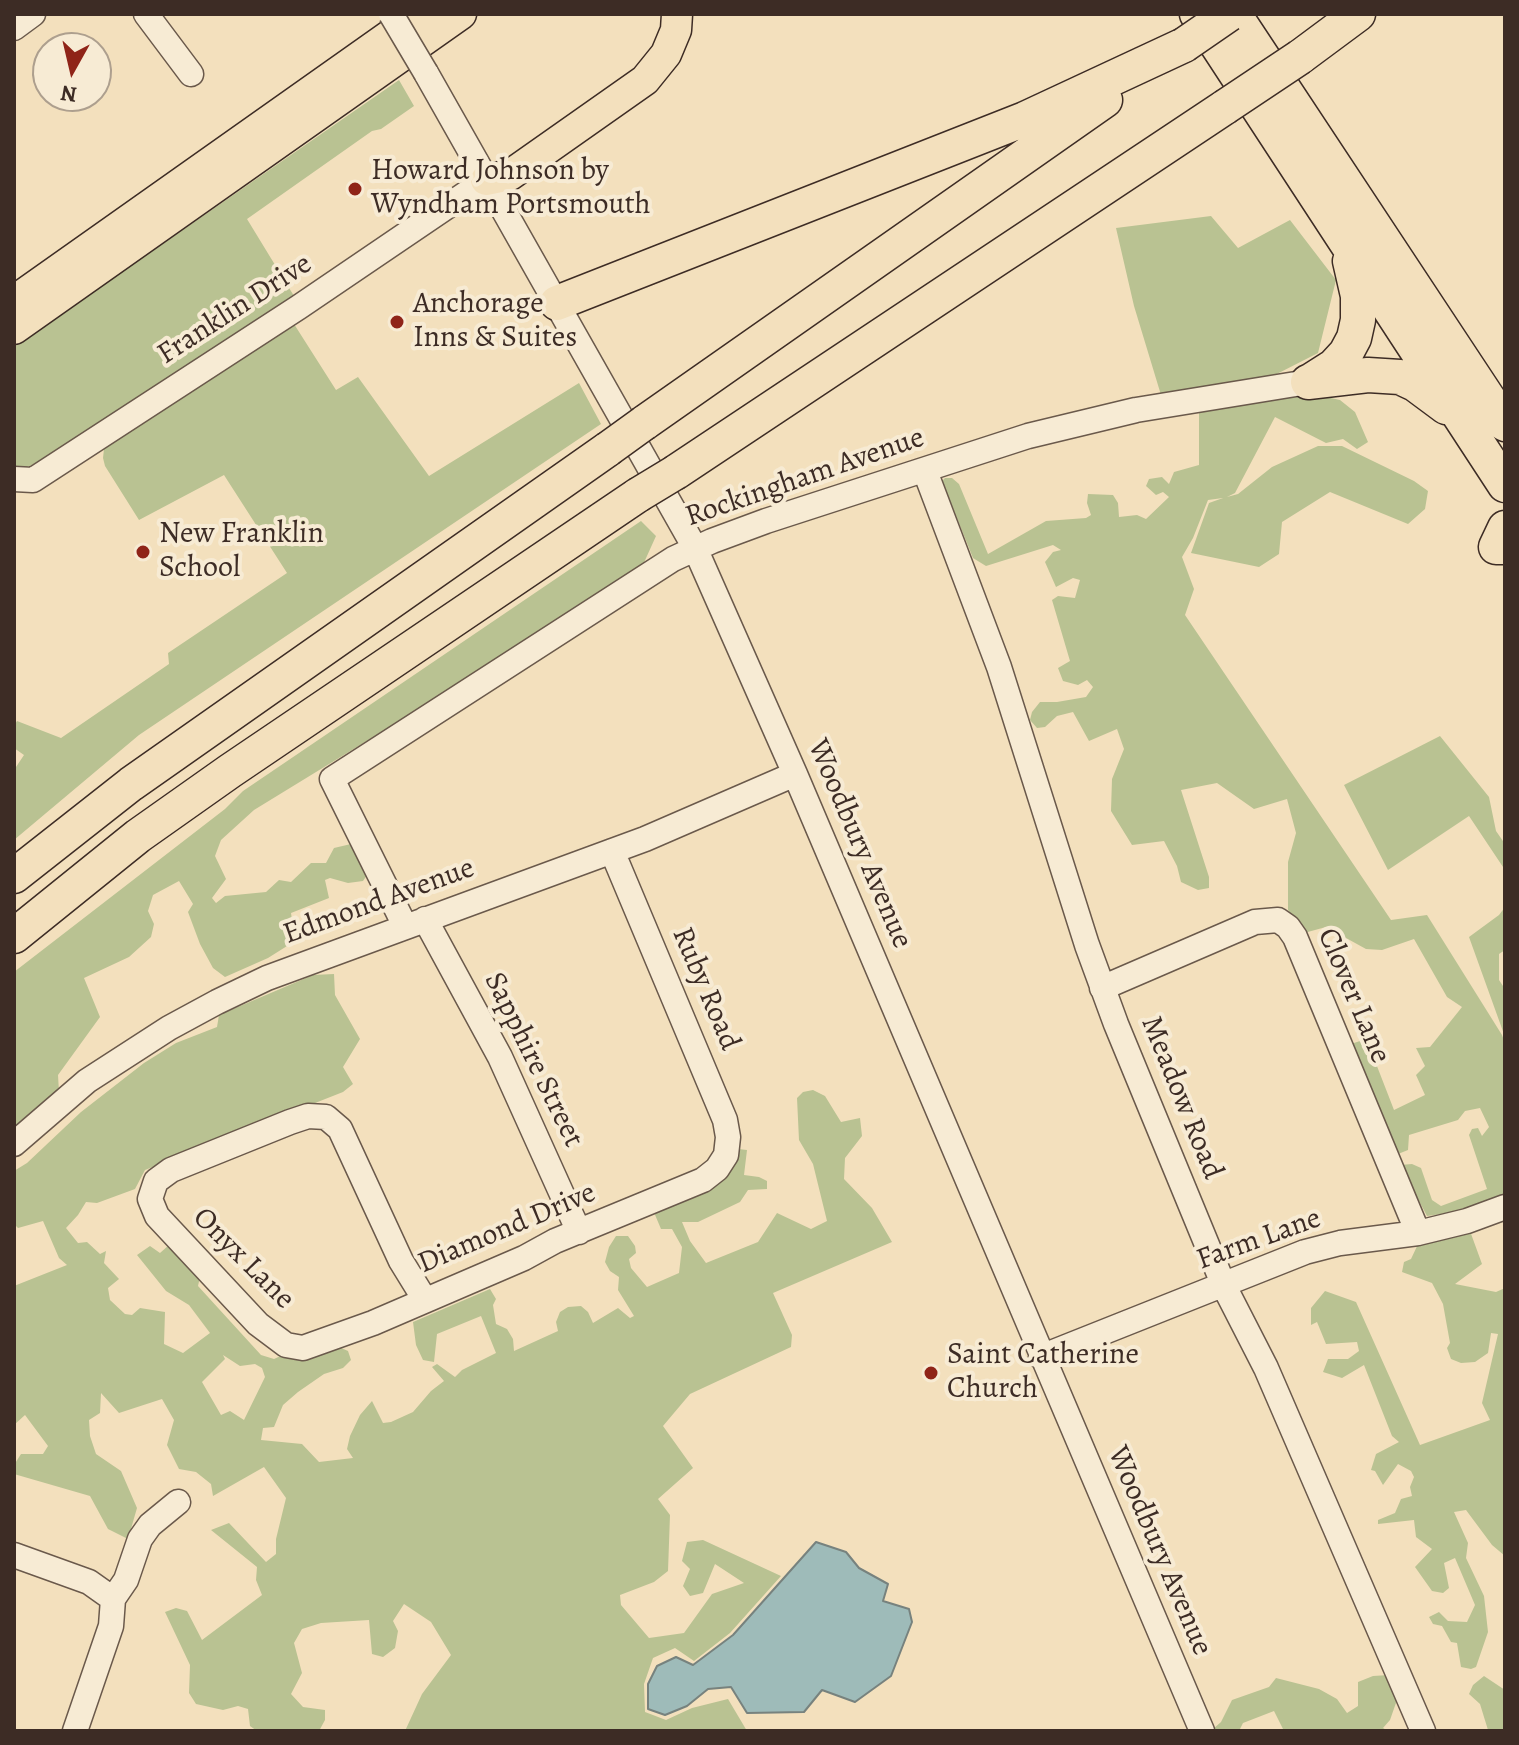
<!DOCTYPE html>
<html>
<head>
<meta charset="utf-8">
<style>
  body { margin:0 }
  #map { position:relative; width:1519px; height:1745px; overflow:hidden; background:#f3e0bd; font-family:Alegreya,serif }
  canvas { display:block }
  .frame { position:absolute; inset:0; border:16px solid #3d2c25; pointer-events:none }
  .north { position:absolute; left:32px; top:32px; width:80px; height:80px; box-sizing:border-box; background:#f7ebd4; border:2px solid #ad9f8e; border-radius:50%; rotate:188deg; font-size:22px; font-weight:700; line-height:32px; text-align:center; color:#3d2c25 }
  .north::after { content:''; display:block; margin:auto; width:28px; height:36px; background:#8f2418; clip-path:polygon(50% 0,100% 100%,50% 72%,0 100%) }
</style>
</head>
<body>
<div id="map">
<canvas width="1519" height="1745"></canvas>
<div class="frame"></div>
<div class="north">N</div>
</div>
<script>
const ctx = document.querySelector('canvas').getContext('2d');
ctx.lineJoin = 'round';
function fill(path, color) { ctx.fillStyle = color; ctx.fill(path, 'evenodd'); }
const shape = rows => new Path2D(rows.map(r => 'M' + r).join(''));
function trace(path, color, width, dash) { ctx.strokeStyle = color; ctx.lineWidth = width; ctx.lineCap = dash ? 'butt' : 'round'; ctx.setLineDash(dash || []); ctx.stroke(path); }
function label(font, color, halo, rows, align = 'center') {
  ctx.font = font + ' Alegreya,serif'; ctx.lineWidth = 8; ctx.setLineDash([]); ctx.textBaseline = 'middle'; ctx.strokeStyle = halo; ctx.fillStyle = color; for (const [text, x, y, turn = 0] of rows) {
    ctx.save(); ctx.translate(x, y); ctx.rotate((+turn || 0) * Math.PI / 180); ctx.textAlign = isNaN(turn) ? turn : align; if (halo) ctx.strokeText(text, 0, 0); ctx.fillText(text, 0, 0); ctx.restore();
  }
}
fill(shape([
  [399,80,414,106,381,129,372,131,247,219,294,296,60,450,30,466,14,471,14,347],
  [1211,216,1238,248,1290,220,1336,280,1318,353,1265,380,1161,395,1134,306,1116,228],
  [294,324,336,390,358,377,429,476,579,383,601,424,139,735,14,840,14,770,24,755,14,748,14,726,17,721,61,738,169,664,168,653,287,573,224,475,139,520,105,466,103,458,104,449],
  [1313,394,1340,400,1355,412,1368,442,1357,449,1343,439,1326,443,1275,417,1235,493,1227,497,1238,494,1272,467,1318,446,1342,446,1414,481,1428,491,1425,509,1408,524,1330,492,1282,522,1279,554,1259,567,1191,553,1209,503,1223,498,1208,500,1193,538,1182,557,1194,589,1185,615,1391,920,1427,915,1502,1035,1505,1043,1505,1196,1448,1213,1427,1216,1400,1165,1412,1164,1421,1168,1432,1200,1441,1206,1487,1189,1469,1135,1472,1129,1478,1128,1482,1136,1489,1127,1480,1108,1465,1111,1458,1120,1409,1135,1408,1150,1393,1156,1348,1045,1360,1041,1368,1043,1394,1110,1425,1095,1416,1075,1425,1066,1416,1048,1430,1047,1462,1007,1447,997,1414,939,1382,950,1366,949,1326,927,1304,933,1288,910,1288,862,1296,833,1287,799,1254,809,1217,783,1181,790,1209,877,1209,888,1198,890,1181,882,1177,866,1164,841,1132,845,1111,811,1112,779,1124,749,1117,729,1089,741,1073,712,1057,716,1045,727,1037,728,1030,720,1032,712,1040,702,1057,702,1086,697,1093,687,1087,680,1078,685,1063,681,1058,668,1070,661,1052,600,1058,596,1075,598,1080,580,1073,578,1056,587,1045,562,1053,552,1061,550,1053,545,986,566,973,558,942,481,945,478,952,478,959,484,988,554,1046,521,1086,518,1091,515,1087,503,1088,494,1113,495,1118,503,1119,517,1137,515,1146,519,1169,497,1163,492,1156,495,1146,486,1149,479,1162,477,1169,484,1174,472,1199,465,1199,409],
  [641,521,656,536,642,567,463,682,254,810,221,840,215,856,226,879,212,898,216,903,225,896,266,892,279,880,291,882,311,863,326,863,334,848,351,844,369,872,363,881,348,883,330,878,325,880,329,898,291,913,295,941,268,958,225,977,213,968,200,944,188,912,193,904,179,881,153,895,148,911,154,924,151,937,129,957,84,978,100,1017,58,1075,59,1092,14,1131,14,972,225,809,243,791],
  [1440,736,1489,797,1496,831,1505,844,1505,870,1469,816,1388,870,1344,785],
  [1505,907,1505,950,1499,954,1499,980,1505,989,1505,1037,1469,937,1499,915],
  [334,974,335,995,360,1039,343,1067,353,1084,343,1092,145,1170,135,1189,97,1203,86,1202,78,1215,66,1228,78,1243,87,1242,100,1254,106,1251,104,1263,119,1279,108,1288,110,1300,125,1314,132,1315,140,1308,165,1312,164,1344,183,1353,210,1333,189,1305,166,1291,137,1255,150,1246,160,1253,169,1245,200,1277,198,1286,261,1355,274,1359,285,1354,339,1347,348,1351,351,1360,343,1368,324,1374,298,1392,283,1405,274,1427,263,1428,261,1440,302,1444,319,1462,353,1458,347,1449,350,1436,360,1415,372,1401,383,1423,391,1422,413,1412,431,1391,444,1381,432,1367,437,1364,455,1377,462,1370,496,1353,481,1316,437,1334,434,1362,423,1360,416,1345,413,1322,490,1289,496,1299,493,1305,496,1324,507,1329,513,1339,514,1351,558,1331,556,1322,560,1312,568,1307,581,1306,588,1312,593,1323,618,1308,630,1318,634,1316,618,1290,619,1277,610,1271,605,1262,609,1247,616,1236,628,1236,635,1246,636,1253,629,1259,631,1268,647,1287,679,1273,682,1247,672,1229,661,1229,653,1210,712,1188,726,1174,738,1149,747,1150,744,1175,759,1177,767,1181,767,1189,748,1190,740,1202,698,1222,682,1222,690,1241,706,1263,758,1242,777,1213,811,1229,827,1221,813,1164,799,1140,797,1098,803,1092,813,1090,825,1096,841,1122,860,1118,862,1136,845,1158,844,1179,872,1208,892,1242,773,1293,792,1335,791,1347,690,1394,663,1426,693,1468,658,1499,670,1515,668,1571,654,1582,620,1595,621,1605,649,1638,684,1633,712,1594,744,1583,715,1564,703,1593,690,1596,683,1586,690,1569,682,1561,687,1542,703,1540,781,1576,730,1633,694,1661,675,1648,653,1658,644,1684,645,1712,666,1720,692,1708,728,1699,747,1731,405,1731,422,1694,451,1655,431,1622,404,1604,393,1621,398,1631,395,1648,383,1657,372,1654,369,1620,321,1623,302,1629,294,1643,302,1673,291,1694,303,1707,325,1710,325,1720,319,1731,257,1731,250,1726,248,1709,238,1706,223,1710,196,1704,189,1693,190,1665,165,1612,176,1608,187,1611,202,1640,262,1595,256,1580,257,1567,211,1530,229,1523,266,1562,276,1554,276,1539,286,1498,264,1467,213,1496,211,1484,196,1472,179,1469,167,1445,174,1420,162,1399,119,1413,101,1393,100,1413,89,1420,90,1436,96,1454,121,1471,137,1508,128,1539,108,1529,90,1496,14,1474,14,1465,21,1454,43,1454,48,1446,25,1415,14,1425,14,1286,67,1265,59,1258,43,1221,18,1228,14,1224,14,1171,27,1163,81,1112,144,1063,176,1043,217,1027,219,1015,313,975],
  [223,1355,240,1366,255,1364,262,1368,265,1377,244,1420,230,1411,221,1415,202,1382,225,1359],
  [1470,1231,1482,1264,1455,1284,1496,1292,1505,1288,1505,1556,1492,1545,1466,1510,1454,1512,1468,1543,1466,1558,1484,1596,1488,1632,1476,1667,1471,1669,1461,1667,1457,1643,1451,1642,1442,1626,1433,1624,1429,1617,1439,1612,1448,1621,1467,1622,1475,1605,1455,1558,1444,1563,1449,1588,1443,1593,1432,1591,1415,1567,1432,1549,1416,1537,1414,1520,1378,1524,1378,1520,1395,1513,1401,1499,1412,1496,1410,1487,1414,1477,1411,1471,1398,1464,1383,1485,1375,1471,1371,1470,1376,1454,1399,1442,1392,1436,1364,1365,1342,1378,1323,1372,1328,1359,1348,1359,1359,1351,1357,1342,1326,1344,1317,1322,1311,1325,1311,1308,1325,1291,1356,1302,1420,1445,1490,1420,1482,1403,1498,1334,1491,1333,1488,1353,1475,1362,1461,1363,1451,1359,1447,1348,1450,1343,1443,1304,1432,1283,1402,1272,1404,1262,1411,1259,1419,1242],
  [1389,1675,1397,1700,1390,1720,1383,1728,1388,1731,1284,1731,1274,1711,1243,1723,1239,1731,1213,1729,1221,1722,1232,1700,1269,1687,1276,1678,1319,1689,1337,1699,1347,1713,1358,1706,1358,1682,1373,1676],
  [1484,1676,1505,1690,1505,1731,1485,1731,1488,1730,1480,1704,1469,1694,1473,1685]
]), '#b9c292');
const water = shape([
  [816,1542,846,1552,859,1568,888,1584,883,1601,909,1609,912,1622,891,1676,855,1702,822,1690,804,1712,747,1713,731,1687,708,1689,687,1706,665,1715,648,1709,648,1684,657,1666,676,1657,693,1665,733,1635,816,1542]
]);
fill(water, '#9ebbb9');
trace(water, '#77827e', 2);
const minor = shape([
  [146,14,191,74],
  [14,28,33,14],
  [426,73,695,548,795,774,1202,1731],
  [925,471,999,667,1087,945,1116,1024,1224,1286,1266,1368,1423,1731],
  [14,479,33,480,299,307,486,180],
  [425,919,500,1057,579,1232],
  [405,926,332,779,673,559,712,541,766,521,1028,436,1136,410,1308,382],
  [1102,988,1255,922,1278,920,1288,927,1295,937,1418,1233],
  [14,1144,87,1081,169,1028,217,1002,267,978,645,839,795,774],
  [425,1300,401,1261,340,1129,326,1117,308,1116,290,1122,171,1170,156,1181,150,1199,157,1216,258,1324,286,1345,303,1348,373,1323,524,1258,555,1241,703,1180,717,1169,726,1155,728,1137,725,1120,612,851],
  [1041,1357,1305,1252,1340,1243,1418,1233,1467,1221,1505,1207],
  [14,1555,89,1582,113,1599,111,1626,75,1731],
  [113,1599,126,1580,140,1539,150,1525,178,1502]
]);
const major = shape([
  [486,180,510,175,645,80,666,54,676,30,677,14],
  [14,301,420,14],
  [14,329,461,14]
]);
const highway = shape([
  [1197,14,1505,485],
  [1234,14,1505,424],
  [1300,57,1358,14],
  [557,303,1025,119,1184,45],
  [1312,380,1334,366,1346,353,1354,338,1358,320,1358,296,1350,261],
  [1308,382,1368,375,1400,377,1415,384,1446,407],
  [644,423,1105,100],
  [676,472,1225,107],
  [1505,528,1496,547,1505,547],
  [14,876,131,784,608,449],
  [14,936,138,836,230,771,638,495]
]);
trace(minor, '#6a594b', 27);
trace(major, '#3d2c25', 33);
trace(highway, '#3d2c25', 37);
trace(minor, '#f7ebd4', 24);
trace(major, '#f3e0bd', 30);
trace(highway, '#f3e0bd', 34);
const minorBridge = shape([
  [391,14,426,73]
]);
const highwayBridge = shape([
  [1184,45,1229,14],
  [1225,107,1300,57],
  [608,449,644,423],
  [638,495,676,472]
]);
trace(minorBridge, '#6a594b', 27, []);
trace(highwayBridge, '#3d2c25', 37, []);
trace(minorBridge, '#f7ebd4', 24);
trace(highwayBridge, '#f3e0bd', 34);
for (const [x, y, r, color] of [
  [355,189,8,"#8f2418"],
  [397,322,8,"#8f2418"],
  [143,552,8,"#8f2418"],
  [931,1373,8,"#8f2418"]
]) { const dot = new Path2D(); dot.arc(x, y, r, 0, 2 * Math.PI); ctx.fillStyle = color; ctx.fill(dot); trace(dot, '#f7ebd4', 3); }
label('30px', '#3d2c25', '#f7ebd4', [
  ["Howard Johnson by",371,172],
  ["Wyndham Portsmouth",371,206],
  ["Anchorage",413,305],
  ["Inns & Suites",413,339],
  ["New Franklin",159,535],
  ["School",159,569],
  ["Saint Catherine",947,1356],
  ["Church",947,1390]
], 'left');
label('30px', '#3d2c25', '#f7ebd4', [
  ["Franklin Drive",235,310,-33],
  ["Rockingham Avenue",805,478,-19],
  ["Woodbury Avenue",859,844,67],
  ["Edmond Avenue",379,902,-20],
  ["Ruby Road",705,989,67],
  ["Clover Lane",1353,996,67],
  ["Sapphire Street",533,1060,64],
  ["Meadow Road",1181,1098,68],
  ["Diamond Drive",507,1229,-23],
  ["Farm Lane",1259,1240,-20],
  ["Onyx Lane",243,1259,45],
  ["Woodbury Avenue",1159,1551,67]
]);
</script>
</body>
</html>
